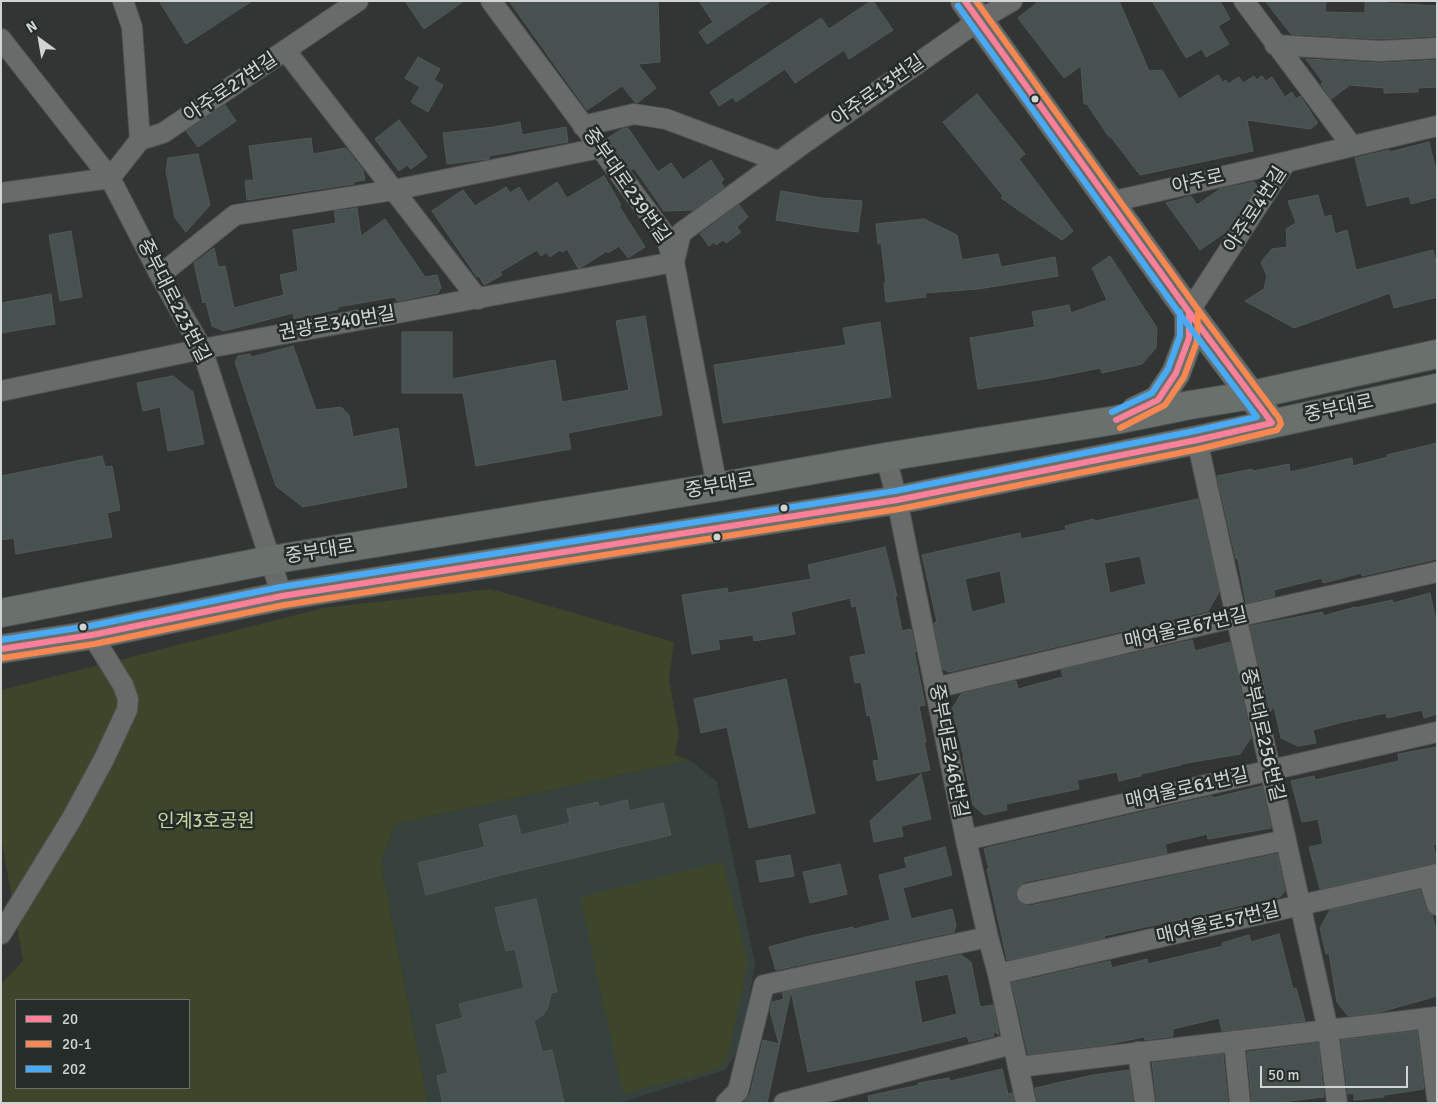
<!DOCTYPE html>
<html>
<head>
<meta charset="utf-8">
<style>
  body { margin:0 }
  #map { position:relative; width:1438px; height:1104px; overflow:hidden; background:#313533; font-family:Signika,sans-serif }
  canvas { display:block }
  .frame { position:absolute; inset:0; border:2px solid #d0d4d2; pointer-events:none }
  .legend { position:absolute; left:15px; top:999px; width:175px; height:90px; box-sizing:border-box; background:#262c2a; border:1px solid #6a6f6d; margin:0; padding:6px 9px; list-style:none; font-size:15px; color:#d0d4d2 }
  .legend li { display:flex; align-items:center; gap:10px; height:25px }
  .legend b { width:25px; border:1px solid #6a6f6d }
  .north { position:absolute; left:15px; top:15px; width:50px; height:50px; -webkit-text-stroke:4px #262c2a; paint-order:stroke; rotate:328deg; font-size:14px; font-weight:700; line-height:20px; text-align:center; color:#d0d4d2 }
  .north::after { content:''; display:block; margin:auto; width:18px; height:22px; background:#d0d4d2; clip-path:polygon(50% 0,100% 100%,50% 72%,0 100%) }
  .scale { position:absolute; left:1260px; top:1066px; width:148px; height:22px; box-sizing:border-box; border:2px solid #d0d4d2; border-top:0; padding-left:6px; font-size:15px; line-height:18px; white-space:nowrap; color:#d0d4d2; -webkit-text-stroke:4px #262c2a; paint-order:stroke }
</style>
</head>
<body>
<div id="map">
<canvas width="1438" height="1104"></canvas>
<div class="frame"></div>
<ul class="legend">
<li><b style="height:6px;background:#ff8098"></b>20</li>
<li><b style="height:6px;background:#f88751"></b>20-1</li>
<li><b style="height:6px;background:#49abf7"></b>202</li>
</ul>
<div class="north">N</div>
<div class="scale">50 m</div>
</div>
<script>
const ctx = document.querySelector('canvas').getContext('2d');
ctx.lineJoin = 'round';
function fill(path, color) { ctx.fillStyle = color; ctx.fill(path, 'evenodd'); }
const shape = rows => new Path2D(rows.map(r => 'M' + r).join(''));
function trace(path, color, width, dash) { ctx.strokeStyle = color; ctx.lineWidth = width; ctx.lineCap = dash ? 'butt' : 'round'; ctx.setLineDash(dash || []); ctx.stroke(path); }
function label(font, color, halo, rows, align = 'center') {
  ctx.font = font + ' Signika,"Noto Sans KR",sans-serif'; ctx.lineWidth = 5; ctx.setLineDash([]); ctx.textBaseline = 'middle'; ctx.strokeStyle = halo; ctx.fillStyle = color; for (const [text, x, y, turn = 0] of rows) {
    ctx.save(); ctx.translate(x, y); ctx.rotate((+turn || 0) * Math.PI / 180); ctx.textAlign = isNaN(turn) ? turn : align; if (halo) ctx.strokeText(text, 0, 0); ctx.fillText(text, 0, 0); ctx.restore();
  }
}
fill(shape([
  [690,760,717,782,755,963,741,1047,725,1070,619,1103,428,1103,381,863,395,824]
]), '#37423f');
fill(shape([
  [491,589,674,642,669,680,679,733,675,755,690,760,395,824,381,863,428,1103,1,1103,1,984,23,961,1,837,1,690,323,608],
  [16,1000,189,1000,189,1088,16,1088],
  [723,861,748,962,727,1062,715,1070,623,1094,580,897]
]), '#3d452b');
const building = shape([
  [159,1,252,1,186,44,159,1],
  [405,1,464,1,424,29,405,1],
  [509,1,658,1,660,62,638,64,656,88,637,103,635,102,622,86,587,110,509,1],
  [699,1,771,1,707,44,699,32,713,22,699,1],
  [871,1,873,1,893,30,849,59,844,50,795,83,785,69,736,102,733,97,719,106,710,92,821,18,829,29,871,1],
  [1039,1,1119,1,1149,71,1162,70,1179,99,1218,75,1223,82,1226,80,1228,84,1239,77,1243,83,1254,76,1256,80,1262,76,1266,81,1272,77,1285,97,1292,92,1296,99,1300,96,1318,123,1310,129,1247,120,1253,151,1140,175,1111,137,1109,137,1087,104,1084,104,1081,66,1064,78,1018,18,1039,1],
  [1152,1,1220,1,1230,19,1218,26,1229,44,1206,57,1202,49,1186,58,1152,1],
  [1265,1,1326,1,1325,12,1365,13,1365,1,1387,1,1387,3,1437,6,1437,36,1380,39,1291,34,1265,1],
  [418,57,440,69,434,80,443,85,428,112,411,102,420,87,405,78,418,57],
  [1306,59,1379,63,1437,60,1437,87,1418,88,1418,92,1384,93,1384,88,1350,85,1331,99,1321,84,1323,82,1306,59],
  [977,94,1025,154,1019,159,1073,231,1062,240,1001,198,1003,196,943,122,977,94],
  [225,105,236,121,198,147,186,131,225,105],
  [399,120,427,157,411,169,407,165,399,171,375,139,399,120],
  [520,122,522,135,566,127,568,142,489,156,489,159,447,164,443,133,494,127,520,122],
  [628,128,658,172,671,163,683,180,711,160,724,180,721,182,724,187,693,210,664,211,634,168,631,170,608,138,622,129,628,128],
  [311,138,313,154,346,148,363,170,365,180,353,182,354,184,247,200,245,181,254,180,249,146,311,138],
  [1429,142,1437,175,1437,197,1411,204,1409,196,1367,206,1355,158,1389,150,1390,152,1429,142],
  [198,154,210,205,186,232,175,218,166,171,168,158,198,154],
  [604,176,621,205,619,206,645,247,628,258,619,246,608,253,607,251,582,267,578,268,567,249,562,252,560,250,550,257,547,252,541,256,537,250,500,272,502,275,484,285,479,276,477,277,432,211,463,190,475,206,506,187,510,193,519,187,528,202,557,182,567,198,604,176],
  [1254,182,1257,186,1226,232,1200,250,1166,203,1191,196,1197,205,1220,189,1254,182],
  [781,191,822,198,862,201,858,232,818,227,776,220,781,191],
  [1318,195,1324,217,1331,215,1335,234,1347,230,1356,270,1433,250,1437,266,1437,297,1394,308,1390,293,1294,328,1245,301,1264,289,1267,276,1261,262,1272,249,1287,247,1286,229,1296,223,1288,201,1318,195],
  [739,205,748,217,737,227,741,232,726,243,723,240,716,245,714,242,709,246,700,234,739,205],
  [357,208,361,236,385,219,425,277,437,275,441,288,438,293,397,301,395,297,337,307,338,309,294,319,293,313,224,331,212,326,206,302,203,303,194,263,214,248,218,267,225,266,234,308,284,295,280,275,298,271,293,230,336,223,334,211,357,208],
  [924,219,957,235,962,260,998,254,1001,267,1055,257,1058,276,978,289,925,293,926,297,886,302,884,283,886,283,881,243,878,244,876,224,924,219],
  [71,231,82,297,60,301,49,235,71,231],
  [1110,256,1157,328,1156,348,1142,364,1102,373,1100,368,1045,379,978,389,970,338,1035,327,1032,312,1069,305,1071,313,1107,300,1092,268,1110,256],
  [51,294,55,324,1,333,1,303,51,294],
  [645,316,662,415,568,433,571,449,476,466,463,393,402,393,402,332,452,332,452,379,555,360,562,402,629,390,616,321,645,316],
  [880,322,891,397,723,423,714,365,846,345,843,328,880,322],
  [293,346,316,410,341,407,349,415,353,437,398,428,407,487,303,507,276,486,235,362,238,356,250,354,252,357,293,346],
  [173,376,193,392,204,444,168,451,160,407,143,411,137,383,173,376],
  [1437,443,1437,559,1362,576,1361,573,1323,583,1322,578,1274,590,1275,596,1246,603,1237,555,1236,559,1217,476,1252,469,1253,471,1289,464,1290,472,1352,458,1353,466,1388,457,1387,455,1437,443],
  [102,456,105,467,112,466,120,510,107,513,112,537,16,554,14,538,1,540,1,476,102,456],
  [1198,499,1219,592,1208,611,949,672,943,669,934,623,937,622,922,555,1020,533,1021,539,1066,530,1065,526,1094,519,1095,521,1198,499],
  [1140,556,1146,584,1110,593,1104,563,1140,556],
  [1000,571,1006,603,972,612,965,579,1000,571],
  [885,547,897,596,895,596,902,631,911,629,916,652,914,650,925,705,919,706,926,742,924,742,930,770,877,781,873,761,879,760,870,715,867,716,861,682,855,683,850,657,866,654,856,606,852,607,850,598,791,612,795,634,754,641,753,635,718,640,720,649,692,654,682,595,727,588,728,593,811,579,808,565,885,547],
  [1430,593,1437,625,1437,714,1424,718,1422,710,1387,718,1386,713,1343,722,1313,730,1316,743,1298,746,1281,738,1274,706,1270,712,1250,626,1323,612,1323,616,1355,607,1355,608,1392,600,1393,603,1430,593],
  [1192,640,1195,651,1230,642,1251,738,1240,754,1181,764,1181,765,1141,774,1141,776,1119,781,1117,772,1077,780,1079,789,1006,804,1007,810,984,815,973,805,963,757,964,757,952,709,961,694,1016,681,1018,689,1063,677,1061,670,1192,640],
  [786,679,815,813,749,828,727,727,701,733,694,699,786,679],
  [1437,747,1437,844,1433,844,1437,862,1320,889,1309,847,1323,844,1318,819,1302,822,1291,781,1314,776,1315,780,1399,761,1398,754,1437,747],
  [921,774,931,819,901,826,903,836,874,842,870,821,921,774],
  [1262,786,1271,828,1208,839,1207,834,1165,844,1167,853,1025,882,1019,886,1016,891,1015,896,1019,902,1024,905,1029,906,1277,854,1285,891,1280,897,1215,911,1215,912,1104,936,1105,938,1007,960,987,869,989,869,984,849,986,848,1212,796,1213,798,1262,786],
  [627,800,629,811,663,803,671,835,505,874,426,895,418,863,485,847,479,824,516,815,521,835,570,823,567,809,598,802,599,807,627,800],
  [945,847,952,875,903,888,911,919,952,909,956,925,954,932,776,970,769,947,810,936,853,927,854,929,890,920,879,875,907,868,904,858,945,847],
  [790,855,794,876,760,882,756,861,790,855],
  [840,864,847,894,810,903,803,872,840,864],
  [1420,890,1426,909,1432,915,1437,933,1437,996,1380,1012,1348,1016,1337,1002,1329,953,1326,954,1320,928,1330,910,1420,890],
  [536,899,557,992,551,993,548,1007,543,1015,534,1021,542,1052,552,1050,564,1103,443,1103,437,1076,448,1073,436,1025,463,1018,459,1004,524,988,515,949,506,951,495,908,536,899],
  [1279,934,1293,989,1296,988,1305,1021,1222,1031,1219,1018,1173,1029,1173,1036,1145,1040,1144,1037,1104,1045,1028,1054,1012,983,1110,961,1112,968,1147,959,1148,964,1223,946,1222,943,1249,935,1251,942,1279,934],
  [961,955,971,962,980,1007,993,1005,999,1035,993,1031,994,1036,969,1042,967,1036,897,1053,808,1072,791,991,961,955],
  [948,974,957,1014,922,1023,914,981,948,974],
  [791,991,767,1103,743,1103,750,1094,763,1040,779,1044,770,1011,772,1002,784,999,782,993,791,991],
  [1417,1031,1424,1089,1384,1095,1384,1097,1354,1100,1354,1093,1348,1094,1341,1040,1417,1031],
  [1318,1043,1324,1097,1273,1103,1252,1103,1247,1052,1318,1043],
  [1223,1054,1228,1103,1157,1103,1152,1063,1223,1054],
  [1002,1069,1008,1094,1012,1093,1014,1103,869,1103,868,1096,919,1085,918,1083,949,1078,950,1081,1002,1069],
  [1129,1070,1133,1103,1038,1103,1035,1088,1093,1075,1129,1070]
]);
fill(building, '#475150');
trace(building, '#545857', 1);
const street = shape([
  [123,1,132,27,140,140],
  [491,1,665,235,674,262,717,487],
  [1244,1,1352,146],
  [1,39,110,178,160,275,202,349,282,596],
  [1275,45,1380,51,1437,48],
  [286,51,478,299],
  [583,126,634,114,666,119,778,161],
  [1,193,110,178,140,140,163,133,358,1],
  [1110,202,1286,162],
  [160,275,235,215,394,190,600,148],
  [1189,312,1286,162,1437,126],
  [1,391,202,349,674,262,681,233,800,146,978,21,1012,1],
  [1197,440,1328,1030,1337,1103],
  [886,457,897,500,966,840,988,937,998,974,1026,1103],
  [935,688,1236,617,1437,572],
  [966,840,1437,732],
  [1428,876,1437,905],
  [1027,894,1286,840],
  [1,934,71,820,103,761,127,710,128,699,123,685,92,635],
  [998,974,1437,874],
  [1427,1018,1437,1098],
  [1234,1041,1240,1103],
  [1138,1052,1145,1103],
  [1018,1067,1437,1017],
  [726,1103,738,1091,764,985,988,937],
  [784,1103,1012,1044]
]);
const secondary = shape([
  [965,1,1189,312,1272,423]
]);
const primary = shape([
  [1135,411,1158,400,1176,373,1189,338,1189,312],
  [1,613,271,560,717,487,886,457,1116,420,1190,405,1252,395,1437,354],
  [1,649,92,635,282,596,897,500,1197,440,1437,388]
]);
trace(street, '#4d514f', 22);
trace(secondary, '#4d514f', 30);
trace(primary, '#4d514f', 30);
trace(street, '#676b69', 20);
trace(secondary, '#686c6a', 28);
trace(primary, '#6a706c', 28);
trace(shape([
  [1116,420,1158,400,1176,373,1189,338,1189,312],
  [1,649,92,635,282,596,897,500,1197,440,1272,423,1189,312,965,1]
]), '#ff8098', 6);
trace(shape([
  [1120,428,1165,405,1184,377,1197,341,1198,312],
  [2,658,94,644,284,605,899,509,1199,449,1277,430,1281,424,1279,418,1196,307,976,1]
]), '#f88751', 6);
trace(shape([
  [1112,412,1152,393,1168,369,1180,336,1180,312],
  [1,640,90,626,281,587,895,491,1195,431,1257,417,1182,317,958,6]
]), '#49abf7', 6);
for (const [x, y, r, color] of [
  [1035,99,4.5,"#d0d4d2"],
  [784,508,4.5,"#d0d4d2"],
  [717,537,4.5,"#d0d4d2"],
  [83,627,4.5,"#d0d4d2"]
]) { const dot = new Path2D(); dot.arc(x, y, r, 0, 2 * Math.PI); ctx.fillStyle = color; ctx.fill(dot); trace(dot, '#262c2a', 2); }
label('19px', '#d0d4d2', '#262c2a', [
  ["아주로27번길",231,88,-34],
  ["아주로13번길",878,91,-35],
  ["아주로",1198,182,-13],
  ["중부대로239번길",626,186,55],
  ["아주로4번길",1256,210,-57],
  ["중부대로223번길",173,301,63],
  ["권광로340번길",337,324,-10],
  ["중부대로",1339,409,-12],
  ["중부대로",720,486,-10],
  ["중부대로",320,552,-9],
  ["매여울로67번길",1186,629,-13],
  ["중부대로256번길",1262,735,77],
  ["중부대로246번길",948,751,79],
  ["매여울로61번길",1187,789,-13],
  ["매여울로57번길",1218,924,-13]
]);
label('19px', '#c4d79c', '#262c2a', [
  ["인계3호공원",206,822]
]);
</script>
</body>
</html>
